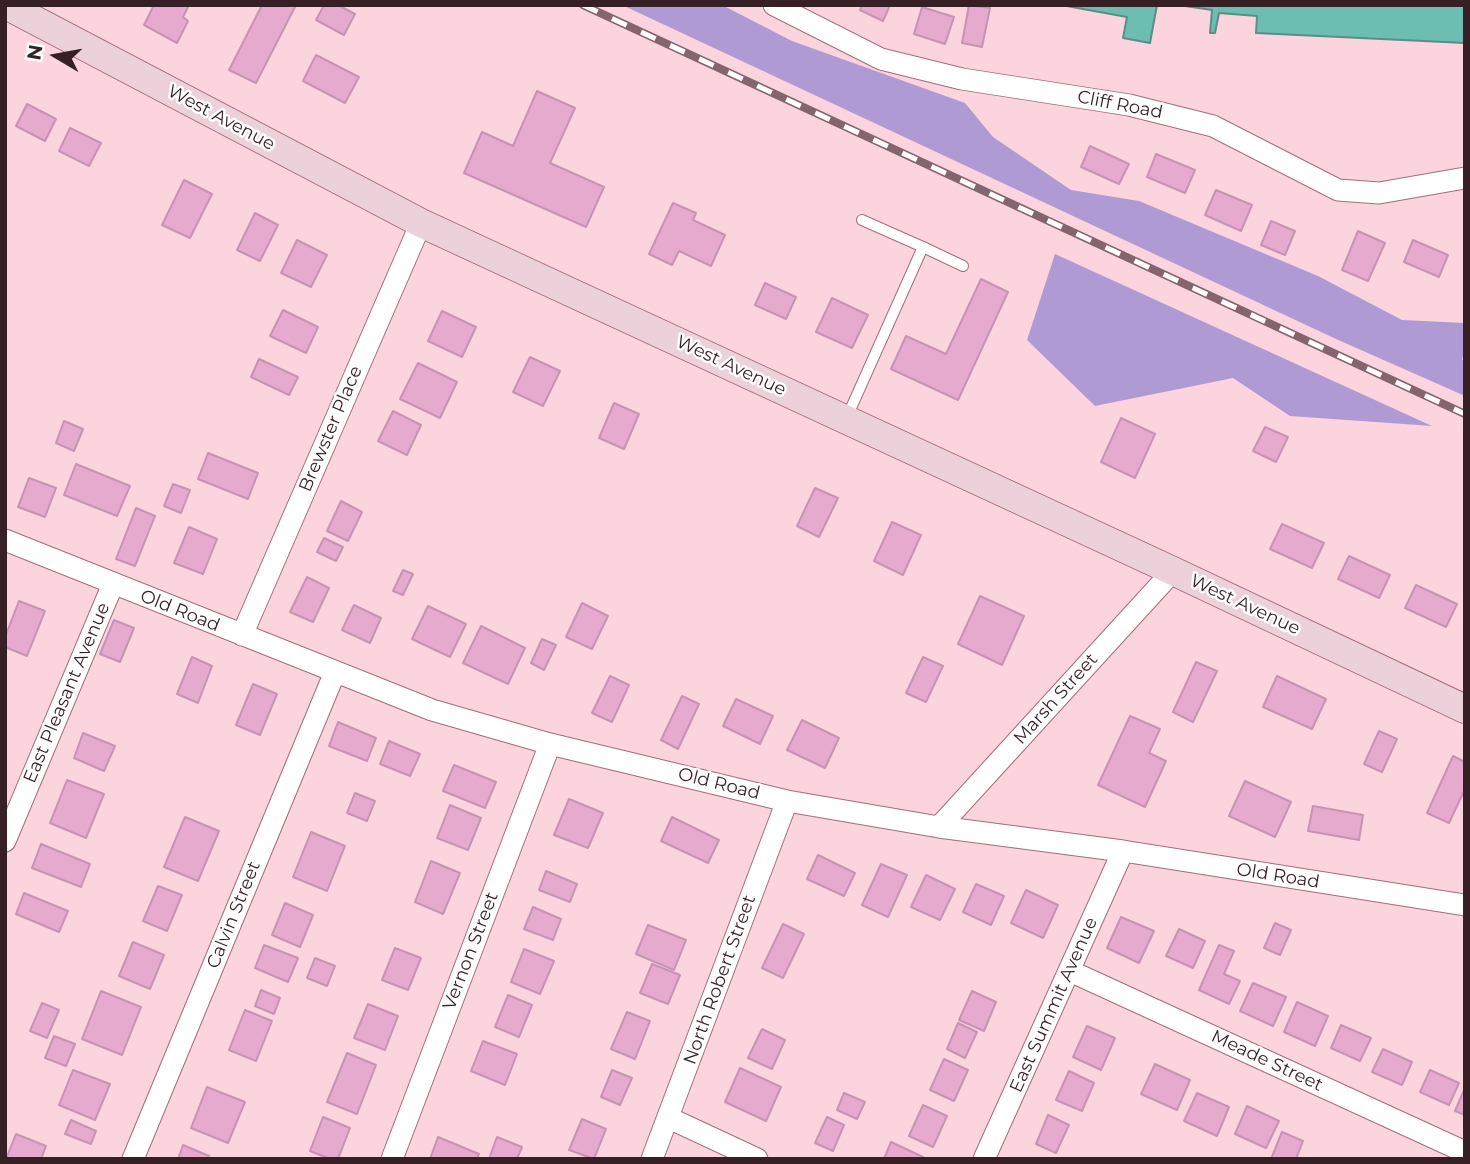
<!DOCTYPE html>
<html>
<head>
<meta charset="utf-8">
<style>
  body { margin:0 }
  #map { position:relative; width:1470px; height:1164px; overflow:hidden; background:#fcd4de; font-family:Montserrat,sans-serif }
  canvas { display:block }
  .frame { position:absolute; inset:0; border:7px solid #371f26; pointer-events:none }
  .north { position:absolute; left:21px; top:21px; width:70px; height:70px; -webkit-text-stroke:5px #fff; paint-order:stroke; rotate:280deg; font-size:19px; font-weight:700; line-height:28px; text-align:center; color:#371f26 }
  .north::after { content:''; display:block; margin:auto; width:24px; height:32px; background:#371f26; clip-path:polygon(50% 0,100% 100%,50% 72%,0 100%) }
</style>
</head>
<body>
<div id="map">
<canvas width="1470" height="1164"></canvas>
<div class="frame"></div>
<div class="north">N</div>
</div>
<script>
const ctx = document.querySelector('canvas').getContext('2d');
ctx.lineJoin = 'round';
function fill(path, color) { ctx.fillStyle = color; ctx.fill(path, 'evenodd'); }
const shape = rows => new Path2D(rows.map(r => 'M' + r).join(''));
function trace(path, color, width, dash) { ctx.strokeStyle = color; ctx.lineWidth = width; ctx.lineCap = dash ? 'butt' : 'round'; ctx.setLineDash(dash || []); ctx.stroke(path); }
function label(font, color, halo, rows, align = 'center') {
  ctx.font = font + ' Montserrat,sans-serif'; ctx.lineWidth = 5; ctx.setLineDash([]); ctx.textBaseline = 'middle'; ctx.strokeStyle = halo; ctx.fillStyle = color; for (const [text, x, y, turn = 0] of rows) {
    ctx.save(); ctx.translate(x, y); ctx.rotate((+turn || 0) * Math.PI / 180); ctx.textAlign = isNaN(turn) ? turn : align; if (halo) ctx.strokeText(text, 0, 0); ctx.fillText(text, 0, 0); ctx.restore();
  }
}
fill(shape([
  [622,5,722,5,792,41,965,103,993,137,1071,190,1139,201,1318,276,1402,320,1465,323,1465,347,1462,360,1465,361,1465,396,1336,339],
  [1055,254,1432,426,1290,416,1233,378,1095,406,1027,340]
]), '#b09ad3');
const water = shape([
  [1061,5,1157,5,1150,43,1123,38,1127,17,1061,5],
  [1178,5,1465,5,1465,43,1256,33,1257,16,1219,13,1215,33,1210,33,1212,10,1178,5]
]);
fill(water, '#6bbeb0');
trace(water, '#5b8e87', 2);
const building = shape([
  [154,5,189,5,183,17,188,21,177,43,144,25,154,5],
  [257,5,296,5,256,83,229,70,261,7,257,5],
  [324,5,338,5,355,14,344,35,316,20,324,5],
  [862,5,890,5,883,21,860,10,862,5],
  [969,5,990,8,982,47,962,43,969,5],
  [922,7,954,17,945,44,914,34,922,7],
  [316,55,359,77,345,103,303,81,316,55],
  [537,91,575,108,550,163,604,187,586,227,464,173,482,132,513,146,537,91],
  [27,104,56,119,45,141,16,126,27,104],
  [70,128,101,143,89,166,59,151,70,128],
  [1090,146,1129,164,1119,184,1081,167,1090,146],
  [1156,154,1195,170,1185,193,1147,177,1156,154],
  [184,180,212,194,190,238,162,225,184,180],
  [1216,190,1252,205,1241,231,1205,215,1216,190],
  [673,203,696,213,693,220,725,235,711,266,679,251,672,265,649,254,673,203],
  [255,213,278,225,260,261,237,250,255,213],
  [1271,221,1295,231,1285,255,1261,245,1271,221],
  [1358,231,1385,243,1368,281,1342,270,1358,231],
  [297,240,327,255,311,287,281,273,297,240],
  [1413,240,1448,255,1439,277,1404,262,1413,240],
  [981,279,1008,292,958,400,891,369,906,336,946,354,981,279],
  [765,283,796,297,786,319,755,305,765,283],
  [832,298,868,315,852,348,816,332,832,298],
  [283,310,318,327,306,353,270,336,283,310],
  [442,311,476,327,462,357,428,341,442,311],
  [530,357,560,371,543,406,513,392,530,357],
  [259,359,298,377,289,395,251,377,259,359],
  [418,363,457,382,440,418,400,399,418,363],
  [614,403,639,414,624,449,599,438,614,403],
  [393,411,421,425,407,455,378,441,393,411],
  [1121,418,1155,434,1135,478,1101,462,1121,418],
  [64,421,83,429,74,451,56,443,64,421],
  [1265,427,1288,437,1276,462,1253,451,1265,427],
  [208,453,258,473,248,499,198,479,208,453],
  [76,464,130,486,117,516,64,495,76,464],
  [29,478,56,488,45,517,18,507,29,478],
  [173,484,190,490,181,513,164,506,173,484],
  [815,488,838,498,819,537,797,526,815,488],
  [341,501,362,512,348,541,327,531,341,501],
  [136,508,155,516,135,566,116,559,136,508],
  [892,522,921,535,903,575,874,561,892,522],
  [1282,524,1324,543,1312,568,1270,549,1282,524],
  [189,527,217,539,203,574,174,563,189,527],
  [324,538,343,547,336,561,317,552,324,538],
  [1349,556,1390,575,1379,598,1338,579,1349,556],
  [403,570,413,574,403,595,393,591,403,570],
  [307,577,329,588,313,622,290,612,307,577],
  [1416,585,1457,604,1446,627,1405,608,1416,585],
  [980,596,1024,616,1002,665,958,644,980,596],
  [19,601,45,611,27,656,5,647,5,637,19,601],
  [582,603,608,616,592,649,566,637,582,603],
  [354,605,381,618,370,643,342,630,354,605],
  [428,606,466,624,450,657,412,639,428,606],
  [114,620,134,628,120,662,100,654,114,620],
  [481,626,525,648,508,684,463,663,481,626],
  [542,639,556,645,544,670,531,663,542,639],
  [192,657,212,666,198,703,177,694,192,657],
  [923,657,943,666,926,702,906,693,923,657],
  [1196,662,1217,671,1193,722,1173,712,1196,662],
  [610,676,629,685,612,722,592,713,610,676],
  [1277,676,1326,699,1312,729,1263,707,1277,676],
  [253,684,277,694,260,735,236,725,253,684],
  [682,696,699,704,678,749,661,740,682,696],
  [736,699,773,716,760,744,723,726,736,699],
  [1130,716,1160,729,1149,753,1166,761,1145,807,1098,785,1130,716],
  [802,720,839,738,825,768,787,750,802,720],
  [338,722,376,738,367,761,329,746,338,722],
  [1379,731,1397,739,1382,772,1364,764,1379,731],
  [83,733,115,746,104,771,74,758,83,733],
  [389,741,420,754,410,776,380,764,389,741],
  [1453,756,1465,762,1465,789,1449,823,1427,813,1453,756],
  [454,765,496,782,485,808,443,791,454,765],
  [67,780,104,794,86,838,50,823,67,780],
  [1245,781,1291,802,1275,837,1229,816,1245,781],
  [355,793,375,801,367,821,347,813,355,793],
  [569,799,603,813,588,848,554,835,569,799],
  [450,805,481,818,468,850,437,838,450,805],
  [1313,806,1363,815,1359,840,1308,831,1313,806],
  [185,817,219,831,198,881,164,867,185,817],
  [672,817,719,840,708,863,661,841,672,817],
  [311,832,345,846,327,891,293,877,311,832],
  [41,844,90,864,81,887,32,868,41,844],
  [818,855,855,873,844,896,807,879,818,855],
  [431,861,460,873,443,914,415,902,431,861],
  [881,864,907,875,888,917,862,905,881,864],
  [546,871,577,884,570,902,539,890,546,871],
  [926,875,955,889,940,920,911,907,926,875],
  [976,884,1004,896,991,925,963,912,976,884],
  [158,886,182,895,167,931,143,921,158,886],
  [1026,890,1058,905,1043,938,1011,923,1026,890],
  [24,893,68,911,59,932,16,914,24,893],
  [285,903,313,915,300,947,272,935,285,903],
  [533,907,561,919,553,940,524,929,533,907],
  [1121,917,1154,931,1139,963,1107,948,1121,917],
  [1275,923,1291,930,1280,955,1264,948,1275,923],
  [783,924,804,934,783,978,762,968,783,924],
  [648,925,686,940,674,970,636,954,648,925],
  [1179,929,1205,941,1193,968,1166,956,1179,929],
  [133,942,164,955,150,989,119,976,133,942],
  [264,945,298,958,288,982,255,968,264,945],
  [1219,945,1234,951,1224,974,1240,981,1229,1004,1199,990,1219,945],
  [395,948,421,958,408,990,382,980,395,948],
  [524,949,554,961,540,994,511,982,524,949],
  [315,958,335,966,327,986,307,978,315,958],
  [652,964,680,975,668,1004,640,993,652,964],
  [1253,983,1286,997,1273,1026,1240,1011,1253,983],
  [261,990,280,998,274,1014,255,1006,261,990],
  [101,991,141,1007,122,1055,82,1039,101,991],
  [972,991,996,1002,984,1031,959,1020,972,991],
  [508,995,532,1005,519,1037,495,1027,508,995],
  [1297,1002,1328,1016,1315,1046,1284,1032,1297,1002],
  [42,1003,59,1010,47,1038,30,1031,42,1003],
  [368,1004,398,1016,385,1050,354,1038,368,1004],
  [245,1010,272,1021,256,1061,229,1050,245,1010],
  [627,1012,650,1021,635,1059,611,1049,627,1012],
  [958,1023,977,1032,965,1058,947,1049,958,1023],
  [1341,1025,1371,1038,1360,1061,1331,1048,1341,1025],
  [1087,1026,1115,1038,1101,1070,1073,1057,1087,1026],
  [762,1029,785,1040,772,1069,748,1058,762,1029],
  [54,1036,75,1044,66,1066,45,1058,54,1036],
  [483,1041,517,1054,505,1085,471,1071,483,1041],
  [1383,1049,1412,1062,1402,1085,1372,1072,1383,1049],
  [347,1053,376,1065,357,1114,327,1102,347,1053],
  [944,1059,968,1070,954,1101,930,1090,944,1059],
  [1155,1064,1190,1080,1177,1110,1141,1094,1155,1064],
  [740,1068,781,1087,766,1121,725,1102,740,1068],
  [73,1070,110,1084,95,1120,59,1105,73,1070],
  [612,1070,632,1078,620,1105,601,1097,612,1070],
  [1430,1070,1459,1083,1449,1105,1420,1092,1430,1070],
  [1069,1071,1094,1083,1082,1111,1056,1100,1069,1071],
  [207,1087,245,1102,228,1143,191,1128,207,1087],
  [1464,1090,1465,1090,1465,1115,1455,1111,1464,1090],
  [844,1093,865,1102,857,1119,837,1110,844,1093],
  [1197,1093,1229,1107,1217,1136,1184,1121,1197,1093],
  [923,1105,947,1116,933,1147,909,1136,923,1105],
  [1247,1106,1279,1121,1266,1148,1235,1134,1247,1106],
  [1048,1115,1069,1125,1056,1153,1036,1144,1048,1115],
  [323,1117,350,1128,338,1159,330,1159,310,1151,323,1117],
  [827,1117,844,1125,833,1151,815,1143,827,1117],
  [582,1119,606,1129,594,1159,569,1150,582,1119],
  [71,1120,96,1131,91,1144,65,1134,71,1120],
  [1282,1132,1303,1141,1296,1159,1271,1159,1282,1132],
  [16,1134,46,1146,41,1159,6,1159,16,1134],
  [438,1137,479,1154,477,1159,430,1159,438,1137],
  [497,1137,522,1147,517,1159,489,1159,497,1137],
  [891,1142,923,1157,923,1159,884,1159,891,1142],
  [183,1145,209,1156,208,1159,178,1159,183,1145]
]);
fill(building, '#e6aace');
trace(building, '#c793b3', 2);
const lane = shape([
  [923,247,963,266],
  [847,417,923,247,862,220]
]);
const street = shape([
  [774,5,881,59,962,79,1129,105,1213,126,1338,190,1379,193,1465,178],
  [5,540,432,710,550,744,787,801,939,827,1123,851,1465,905],
  [242,635,421,223],
  [939,827,1173,571],
  [5,841,113,584],
  [1070,971,1465,1152],
  [669,1118,757,1159],
  [133,1159,335,672],
  [392,1159,550,744],
  [652,1159,787,801],
  [984,1159,1123,851]
]);
const secondary = shape([
  [6,5,421,223,1173,571,1465,709]
]);
trace(lane, '#a56c7b', 12);
trace(street, '#a56c7b', 23);
trace(secondary, '#a56c7b', 30);
trace(lane, '#fff', 10);
trace(street, '#fff', 21);
trace(secondary, '#edd1da', 28);
const rail = shape([
  [583,5,1465,414]
]);
trace(rail, '#84656e', 8);
trace(rail, '#fff', 5, [16]);
label('18px', '#371f26', '#fff', [
  ["Cliff Road",1120,105,11],
  ["West Avenue",221,118,28],
  ["West Avenue",731,366,25],
  ["Brewster Place",331,429,-67],
  ["West Avenue",1245,605,25],
  ["Old Road",180,611,22],
  ["East Pleasant Avenue",67,693,-67],
  ["Marsh Street",1056,699,-48],
  ["Old Road",719,784,14],
  ["Old Road",1278,876,9],
  ["Calvin Street",234,915,-68],
  ["Vernon Street",471,951,-69],
  ["North Robert Street",720,980,-70],
  ["East Summit Avenue",1054,1005,-66],
  ["Meade Street",1267,1061,25]
]);
</script>
</body>
</html>
